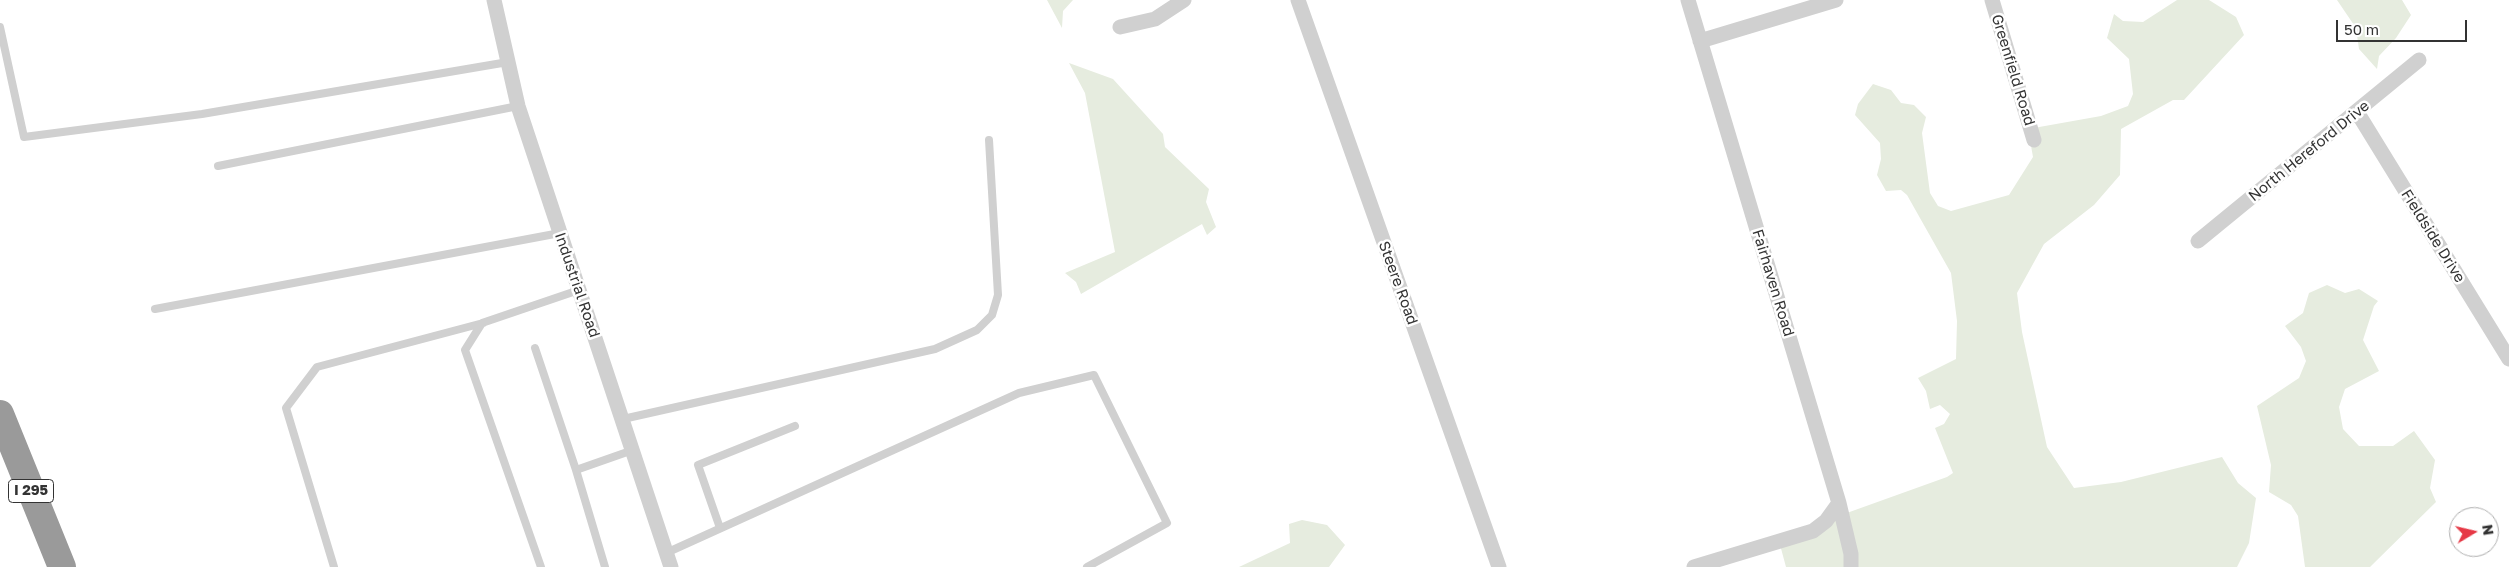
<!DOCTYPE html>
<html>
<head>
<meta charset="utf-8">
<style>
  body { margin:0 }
  #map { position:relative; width:2509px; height:567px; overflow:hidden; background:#fff; font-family:"Golos Text",sans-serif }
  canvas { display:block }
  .north { position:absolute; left:2449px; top:507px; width:50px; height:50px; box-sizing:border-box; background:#fff; border:1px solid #adadad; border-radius:50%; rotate:81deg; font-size:14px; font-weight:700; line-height:20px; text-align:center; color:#333 }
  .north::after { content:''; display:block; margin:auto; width:18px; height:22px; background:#e63946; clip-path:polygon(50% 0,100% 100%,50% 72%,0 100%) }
  .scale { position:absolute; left:2336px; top:20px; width:131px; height:22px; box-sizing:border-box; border:2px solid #333; border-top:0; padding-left:6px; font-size:15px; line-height:18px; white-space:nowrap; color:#333; -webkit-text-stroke:4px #fff; paint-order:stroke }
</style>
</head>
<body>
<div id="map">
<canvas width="2509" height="567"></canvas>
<div class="north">N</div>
<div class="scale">50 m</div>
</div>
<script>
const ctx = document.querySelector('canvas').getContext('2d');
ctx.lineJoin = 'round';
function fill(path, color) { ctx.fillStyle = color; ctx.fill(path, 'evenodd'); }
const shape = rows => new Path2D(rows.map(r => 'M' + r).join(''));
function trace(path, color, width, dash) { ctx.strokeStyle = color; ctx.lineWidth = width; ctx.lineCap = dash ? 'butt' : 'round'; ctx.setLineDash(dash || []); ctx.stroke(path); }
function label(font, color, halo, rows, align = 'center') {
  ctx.font = font + ' "Golos Text",sans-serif'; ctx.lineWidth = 5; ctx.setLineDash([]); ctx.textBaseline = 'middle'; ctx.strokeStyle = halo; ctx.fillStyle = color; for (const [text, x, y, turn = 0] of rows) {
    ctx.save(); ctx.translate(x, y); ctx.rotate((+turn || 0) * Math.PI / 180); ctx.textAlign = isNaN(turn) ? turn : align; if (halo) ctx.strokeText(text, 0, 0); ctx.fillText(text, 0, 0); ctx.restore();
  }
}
fill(shape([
  [1047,0,1073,0,1063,11,1062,28],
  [2177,0,2209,0,2236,17,2244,35,2184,100,2173,100,2121,129,2120,175,2094,205,2044,244,2017,293,2022,332,2047,447,2074,488,2121,482,2222,457,2238,483,2256,498,2249,543,2237,567,1786,567,1779,541,1844,514,1947,477,1953,473,1935,428,1944,424,1950,414,1940,405,1930,409,1926,391,1918,378,1956,359,1957,321,1951,273,1907,195,1901,190,1886,191,1877,175,1881,159,1880,143,1855,115,1858,104,1873,84,1891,90,1901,103,1914,105,1926,117,1922,133,1930,193,1938,206,1951,211,2009,195,2033,157,2028,129,2101,116,2128,106,2133,94,2129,59,2107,38,2114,14,2123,21,2143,22],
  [2337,0,2402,0,2411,15,2396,38,2379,56,2377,69,2359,49,2356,28],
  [1069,63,1113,79,1163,134,1165,147,1209,189,1206,202,1216,227,1207,235,1202,224,1081,294,1076,282,1065,273,1115,252,1085,93],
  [2327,285,2345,293,2359,289,2378,301,2374,306,2363,340,2379,371,2345,389,2339,407,2343,429,2359,446,2393,446,2414,431,2435,460,2430,488,2436,502,2370,567,2305,567,2298,516,2291,505,2269,492,2271,465,2257,406,2299,378,2306,361,2301,347,2285,326,2303,313,2309,293],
  [1302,520,1327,525,1345,545,1329,567,1239,567,1290,543,1289,524]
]), '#e6ecdf');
trace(shape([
  [0,27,24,137,202,114,508,62],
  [218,166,518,106],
  [155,309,560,233],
  [535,348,576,470],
  [623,419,935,349,977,330,992,315,998,295,989,140],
  [720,528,698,465,795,426],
  [666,553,1019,393,1094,375,1167,523,1087,567],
  [334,567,286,408,317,367,483,323],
  [541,567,465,350,482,323,579,290],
  [605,567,576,470,633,450]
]), '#d0d0d0', 8);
trace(shape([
  [494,0,518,106,671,567],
  [1298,0,1499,567],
  [1688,0,1839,503,1851,554,1851,567],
  [1992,0,2034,140],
  [1120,27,1155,19,1184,0],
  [1700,41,1836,0],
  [2357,112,2509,359],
  [2198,241,2419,60],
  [1694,567,1813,531,1826,521,1839,503]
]), '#d0d0d0', 15);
trace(shape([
  [0,414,62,567]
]), '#9a9a9a', 28);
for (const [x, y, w] of [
  [31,491,45]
]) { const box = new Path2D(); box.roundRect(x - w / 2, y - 11.5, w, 23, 4); ctx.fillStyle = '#fff'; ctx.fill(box); trace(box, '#333', 1); }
label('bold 14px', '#333', null, [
  ["I 295",31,491]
]);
label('15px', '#333', '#fff', [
  ["Greenfield Road",2013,70,73],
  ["North Hereford Drive",2309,151,-39],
  ["Fieldside Drive",2433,236,58],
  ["Steere Road",1398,283,70],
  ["Fairhaven Road",1773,283,73],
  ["Industrial Road",577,285,71]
]);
</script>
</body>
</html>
